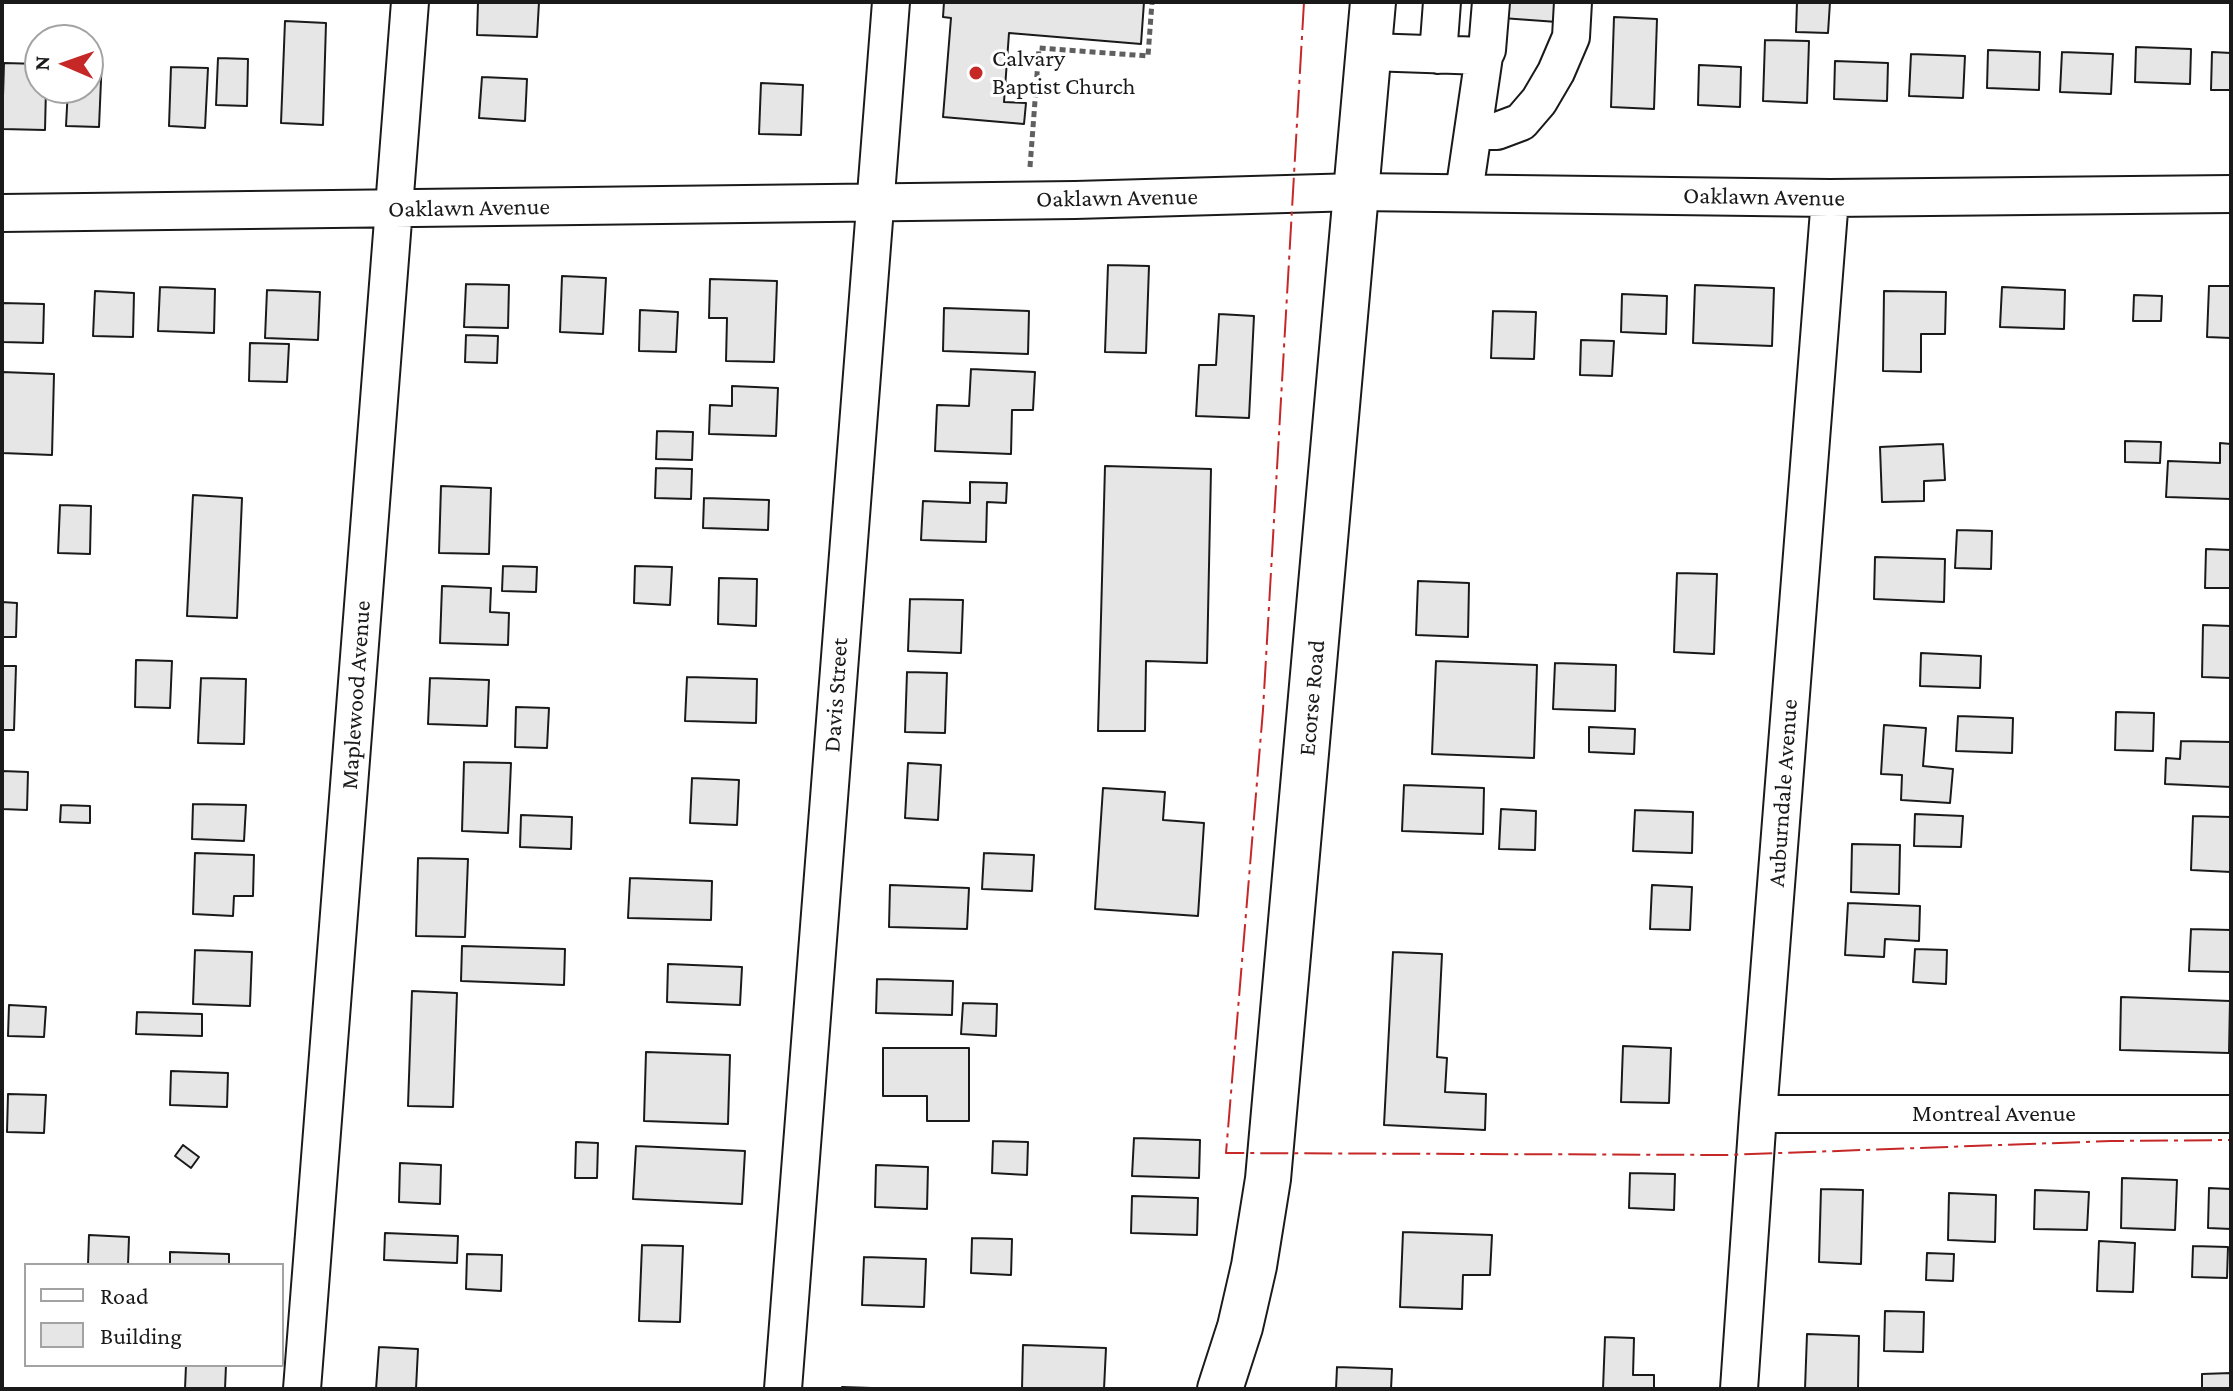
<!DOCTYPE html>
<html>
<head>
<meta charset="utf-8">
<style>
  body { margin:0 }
  #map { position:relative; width:2233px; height:1391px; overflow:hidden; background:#fff; font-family:"Crimson Pro",serif }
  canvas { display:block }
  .frame { position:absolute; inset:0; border:4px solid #1a1a1a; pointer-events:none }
  .legend { position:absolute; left:24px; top:1263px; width:260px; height:104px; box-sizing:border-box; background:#fff; border:2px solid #a3a3a3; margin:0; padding:10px 14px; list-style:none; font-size:24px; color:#1a1a1a }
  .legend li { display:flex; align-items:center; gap:16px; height:40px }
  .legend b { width:40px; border:2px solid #a3a3a3 }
  .north { position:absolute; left:24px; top:24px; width:80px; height:80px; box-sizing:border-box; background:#fff; border:2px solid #a3a3a3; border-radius:50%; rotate:272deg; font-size:22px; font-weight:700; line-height:32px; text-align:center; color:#1a1a1a }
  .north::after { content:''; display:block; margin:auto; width:28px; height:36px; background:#c62828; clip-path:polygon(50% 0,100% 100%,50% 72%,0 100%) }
</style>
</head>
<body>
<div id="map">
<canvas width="2233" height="1391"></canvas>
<div class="frame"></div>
<ul class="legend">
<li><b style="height:10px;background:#fff"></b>Road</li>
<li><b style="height:22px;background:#e6e6e6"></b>Building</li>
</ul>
<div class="north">N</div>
</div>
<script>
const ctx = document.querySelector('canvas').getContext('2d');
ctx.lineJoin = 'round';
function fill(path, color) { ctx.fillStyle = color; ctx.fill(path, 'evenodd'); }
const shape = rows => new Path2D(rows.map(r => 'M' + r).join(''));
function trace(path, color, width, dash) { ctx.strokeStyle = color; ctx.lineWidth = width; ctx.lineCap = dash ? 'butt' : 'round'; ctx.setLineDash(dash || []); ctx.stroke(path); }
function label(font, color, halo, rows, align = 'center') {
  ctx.font = font + ' "Crimson Pro",serif'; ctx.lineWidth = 6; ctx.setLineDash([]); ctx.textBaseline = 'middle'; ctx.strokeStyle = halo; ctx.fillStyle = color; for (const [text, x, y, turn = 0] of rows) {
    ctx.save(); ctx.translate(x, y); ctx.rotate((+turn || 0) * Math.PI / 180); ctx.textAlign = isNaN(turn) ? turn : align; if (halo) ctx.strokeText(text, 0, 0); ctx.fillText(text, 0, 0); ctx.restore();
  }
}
const building = shape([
  [478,2,539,2,537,37,477,35,478,2],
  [944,2,1144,2,1141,44,1009,33,1004,102,1026,103,1024,124,943,117,951,18,943,17,944,2],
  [1504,2,1558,2,1557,22,1502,18,1504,2],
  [1797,2,1830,2,1828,33,1796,32,1797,2],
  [1614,17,1657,19,1654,109,1611,107,1614,17],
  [285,21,326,23,323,125,281,123,285,21],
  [1765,40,1809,41,1807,103,1763,101,1765,40],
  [2136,47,2191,49,2190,84,2135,82,2136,47],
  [1988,50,2040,52,2039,90,1987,88,1988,50],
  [2062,52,2113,54,2111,94,2060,92,2062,52],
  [2212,52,2231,53,2231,90,2211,90,2212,52],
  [1911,54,1965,56,1963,98,1909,96,1911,54],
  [88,57,102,57,99,127,66,126,68,88,88,88,88,57],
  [218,58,248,59,247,106,216,105,218,58],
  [1835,61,1888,63,1887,101,1834,99,1835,61],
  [4,63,40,64,40,88,46,88,45,130,2,129,4,63],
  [1699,65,1741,67,1740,107,1698,105,1699,65],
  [171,67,208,68,205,128,169,126,171,67],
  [482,77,527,79,525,121,479,118,482,77],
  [761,83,803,85,801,135,759,134,761,83],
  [1108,265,1149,266,1146,353,1105,352,1108,265],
  [562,276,606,278,603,334,560,332,562,276],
  [710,279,777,281,774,362,726,361,727,318,709,318,710,279],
  [466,284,509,285,508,328,464,327,466,284],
  [1695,285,1774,288,1772,346,1693,343,1695,285],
  [2209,286,2231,286,2231,338,2207,337,2209,286],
  [160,287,215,289,214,333,158,331,160,287],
  [2002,287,2065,290,2064,329,2000,327,2002,287],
  [267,290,320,292,318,340,265,338,267,290],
  [95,291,134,293,133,337,93,336,95,291],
  [1884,291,1946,292,1945,334,1921,334,1921,372,1883,371,1884,291],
  [1622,294,1667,296,1666,334,1621,332,1622,294],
  [2134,295,2162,296,2161,321,2133,321,2134,295],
  [2,303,44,304,43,343,2,342,2,303],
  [944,308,1029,311,1028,354,943,351,944,308],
  [640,310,678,312,676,352,639,351,640,310],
  [1493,311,1536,312,1534,359,1491,358,1493,311],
  [1219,314,1254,316,1249,418,1196,416,1199,365,1216,365,1219,314],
  [466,335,498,336,497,363,465,362,466,335],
  [1581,340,1614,341,1612,376,1580,375,1581,340],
  [250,343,289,344,287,382,249,381,250,343],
  [971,369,1035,372,1033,410,1012,410,1011,454,935,451,937,405,969,406,971,369],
  [2,372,54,374,52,455,2,453,2,372],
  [732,386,778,388,776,436,709,434,710,405,732,406,732,386],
  [657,431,693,432,692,460,656,459,657,431],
  [2125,441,2161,442,2160,463,2125,462,2125,441],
  [2220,443,2231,444,2231,499,2166,497,2168,461,2220,463,2220,443],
  [1943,444,1945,480,1924,481,1924,501,1882,502,1880,447,1943,444],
  [1105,466,1211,469,1207,663,1146,661,1145,731,1098,731,1105,466],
  [656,468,692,469,691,499,655,498,656,468],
  [970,482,1007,483,1006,503,987,502,986,542,921,540,923,501,970,503,970,482],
  [441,486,491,488,489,554,439,553,441,486],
  [193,495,242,498,237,618,187,616,193,495],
  [704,498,769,500,768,530,703,528,704,498],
  [60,505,91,506,90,554,58,553,60,505],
  [1957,530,1992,531,1991,569,1955,568,1957,530],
  [2206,549,2231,550,2231,588,2205,588,2206,549],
  [1875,557,1945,559,1944,602,1874,599,1875,557],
  [503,566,537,567,536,592,502,591,503,566],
  [635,566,672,567,670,605,634,603,635,566],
  [1677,573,1717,574,1714,654,1674,652,1677,573],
  [719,578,757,579,756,626,718,624,719,578],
  [1418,581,1469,583,1468,637,1416,635,1418,581],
  [442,586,491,588,490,612,509,613,508,645,440,643,442,586],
  [910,599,963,600,961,653,908,651,910,599],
  [2,602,17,603,16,637,2,637,2,602],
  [2203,625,2231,626,2231,678,2202,677,2203,625],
  [1921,653,1981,656,1980,688,1920,686,1921,653],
  [136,660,172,661,170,708,135,707,136,660],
  [1436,661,1537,665,1534,758,1432,754,1436,661],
  [1555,663,1616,665,1615,711,1553,709,1555,663],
  [2,666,16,666,14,730,2,730,2,666],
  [907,672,947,673,945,733,905,732,907,672],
  [687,677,757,679,756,723,685,721,687,677],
  [201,678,246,679,244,744,198,743,201,678],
  [430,678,489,680,487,726,428,724,430,678],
  [516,707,549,708,547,748,515,747,516,707],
  [2116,712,2154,713,2153,751,2115,750,2116,712],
  [1958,716,2013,718,2012,753,1956,751,1958,716],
  [1884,725,1926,728,1923,766,1953,769,1950,803,1901,800,1902,775,1881,774,1884,725],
  [1589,727,1635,729,1634,754,1589,752,1589,727],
  [2181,741,2231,742,2231,787,2165,784,2166,758,2180,759,2181,741],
  [464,762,511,763,508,833,462,831,464,762],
  [908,763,941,765,938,820,905,818,908,763],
  [2,771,28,772,27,810,2,809,2,771],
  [692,778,739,780,737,825,690,823,692,778],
  [1404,785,1484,788,1483,834,1402,831,1404,785],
  [1103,788,1165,792,1163,820,1204,823,1198,916,1095,909,1103,788],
  [193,804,246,805,244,841,192,839,193,804],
  [61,805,90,806,90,823,60,822,61,805],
  [1501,809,1536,811,1535,850,1499,849,1501,809],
  [1635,810,1693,812,1692,853,1633,851,1635,810],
  [1915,814,1963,816,1961,847,1914,846,1915,814],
  [521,815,572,817,571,849,520,847,521,815],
  [2193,816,2231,817,2231,872,2191,870,2193,816],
  [1852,844,1900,845,1899,894,1851,892,1852,844],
  [195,853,254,855,253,896,234,896,233,916,193,914,195,853],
  [984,853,1034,855,1032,891,982,889,984,853],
  [418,858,468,859,465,937,416,936,418,858],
  [630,878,712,881,711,920,628,918,630,878],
  [890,885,969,888,967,929,889,927,890,885],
  [1652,885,1692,887,1690,930,1650,929,1652,885],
  [1848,903,1920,906,1919,941,1885,939,1884,957,1845,955,1848,903],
  [2191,929,2231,930,2231,972,2189,971,2191,929],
  [462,946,565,949,564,985,461,981,462,946],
  [1915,949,1947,950,1946,984,1913,982,1915,949],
  [195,950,252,952,250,1006,193,1004,195,950],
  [1393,952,1442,954,1437,1057,1447,1058,1445,1092,1486,1094,1485,1130,1384,1125,1393,952],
  [668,964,742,967,740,1005,667,1002,668,964],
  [877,979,953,981,952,1015,876,1013,877,979],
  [412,991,457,993,453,1107,408,1106,412,991],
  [2121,997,2230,1001,2229,1053,2120,1050,2121,997],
  [963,1003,997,1004,996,1036,961,1034,963,1003],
  [9,1005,46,1007,44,1037,8,1036,9,1005],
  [137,1012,202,1014,202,1036,136,1034,137,1012],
  [1623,1046,1671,1048,1669,1103,1621,1102,1623,1046],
  [883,1048,969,1048,969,1121,927,1121,927,1096,883,1096,883,1048],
  [646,1052,730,1055,728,1124,644,1121,646,1052],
  [171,1071,228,1073,227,1107,170,1105,171,1071],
  [8,1094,46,1095,44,1133,7,1132,8,1094],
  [1134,1138,1200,1140,1199,1178,1132,1176,1134,1138],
  [993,1141,1028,1142,1027,1175,992,1173,993,1141],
  [576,1142,598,1143,597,1178,575,1178,576,1142],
  [183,1145,199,1157,191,1168,175,1156,183,1145],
  [636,1146,745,1151,742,1204,633,1199,636,1146],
  [400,1163,441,1165,440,1204,399,1202,400,1163],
  [876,1165,928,1167,927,1209,875,1207,876,1165],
  [1630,1173,1675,1174,1674,1210,1629,1208,1630,1173],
  [2122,1178,2177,1180,2175,1230,2121,1228,2122,1178],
  [2209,1188,2231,1189,2231,1229,2208,1228,2209,1188],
  [1821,1189,1863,1190,1861,1264,1819,1262,1821,1189],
  [2035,1190,2089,1192,2087,1230,2034,1229,2035,1190],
  [1949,1193,1996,1195,1995,1242,1948,1240,1949,1193],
  [1132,1196,1198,1198,1197,1235,1131,1233,1132,1196],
  [1403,1232,1492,1235,1490,1275,1463,1275,1462,1309,1400,1307,1403,1232],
  [385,1233,458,1236,457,1263,384,1260,385,1233],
  [89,1235,129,1237,128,1265,88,1265,89,1235],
  [972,1238,1012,1239,1011,1275,971,1273,972,1238],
  [2099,1241,2135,1243,2133,1292,2097,1291,2099,1241],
  [642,1245,683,1246,680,1322,639,1321,642,1245],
  [2193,1246,2228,1247,2227,1278,2192,1277,2193,1246],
  [170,1252,229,1254,229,1265,170,1265,170,1252],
  [1927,1253,1954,1254,1953,1281,1926,1280,1927,1253],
  [467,1254,502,1255,501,1291,466,1289,467,1254],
  [864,1257,926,1259,924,1307,862,1305,864,1257],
  [1885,1311,1924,1312,1923,1352,1884,1351,1885,1311],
  [1807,1334,1859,1336,1858,1389,1805,1389,1807,1334],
  [1605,1337,1634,1338,1633,1375,1654,1375,1654,1389,1603,1389,1605,1337],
  [1023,1345,1106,1348,1104,1389,1022,1389,1023,1345],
  [379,1347,418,1349,416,1389,376,1389,379,1347],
  [186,1365,226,1365,225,1389,185,1389,186,1365],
  [1337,1367,1392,1369,1391,1389,1336,1389,1337,1367],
  [2231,1373,2231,1389,2202,1389,2202,1374,2231,1373],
  [842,1387,901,1389,842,1389,842,1387]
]);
fill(building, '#e6e6e6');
trace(building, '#1a1a1a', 2);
const minor = shape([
  [1369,52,1484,56],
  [1438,55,1442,2],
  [1474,131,1497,131,1521,122,1539,101,1556,72,1571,37,1573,2],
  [1464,193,1484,56,1487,50,1491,2],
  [2,213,1075,200,1357,192,1830,198,2231,194],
  [1758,1114,2231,1114],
  [302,1389,410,2],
  [783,1389,891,2],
  [1739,1389,1758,1114,1830,198]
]);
const major = shape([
  [1220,1389,1240,1327,1254,1266,1268,1179,1373,2]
]);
trace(minor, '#1a1a1a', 40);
trace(major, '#1a1a1a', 48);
trace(shape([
  [1030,167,1039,48,1148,56,1152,2]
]), '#5f5f5f', 5, [6, 4]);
trace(minor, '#fff', 36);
trace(major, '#fff', 44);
trace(shape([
  [1304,2,1263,710,1226,1153,1726,1155,2111,1141,2231,1140]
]), '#c62828', 2, [28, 6, 4, 6]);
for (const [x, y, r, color] of [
  [976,73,8,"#c62828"]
]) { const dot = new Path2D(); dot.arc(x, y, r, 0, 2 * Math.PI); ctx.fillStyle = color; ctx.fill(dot); trace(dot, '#fff', 3); }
label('24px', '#1a1a1a', '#fff', [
  ["Calvary",992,59],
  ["Baptist Church",992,87]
], 'left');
label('24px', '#1a1a1a', '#fff', [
  ["Oaklawn Avenue",1764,197,1],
  ["Oaklawn Avenue",1117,198,-1],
  ["Oaklawn Avenue",469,208,-1],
  ["Maplewood Avenue",356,695,-86],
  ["Davis Street",836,695,-86],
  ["Ecorse Road",1312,698,-85],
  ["Auburndale Avenue",1783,793,-86],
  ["Montreal Avenue",1994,1114]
]);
</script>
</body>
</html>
